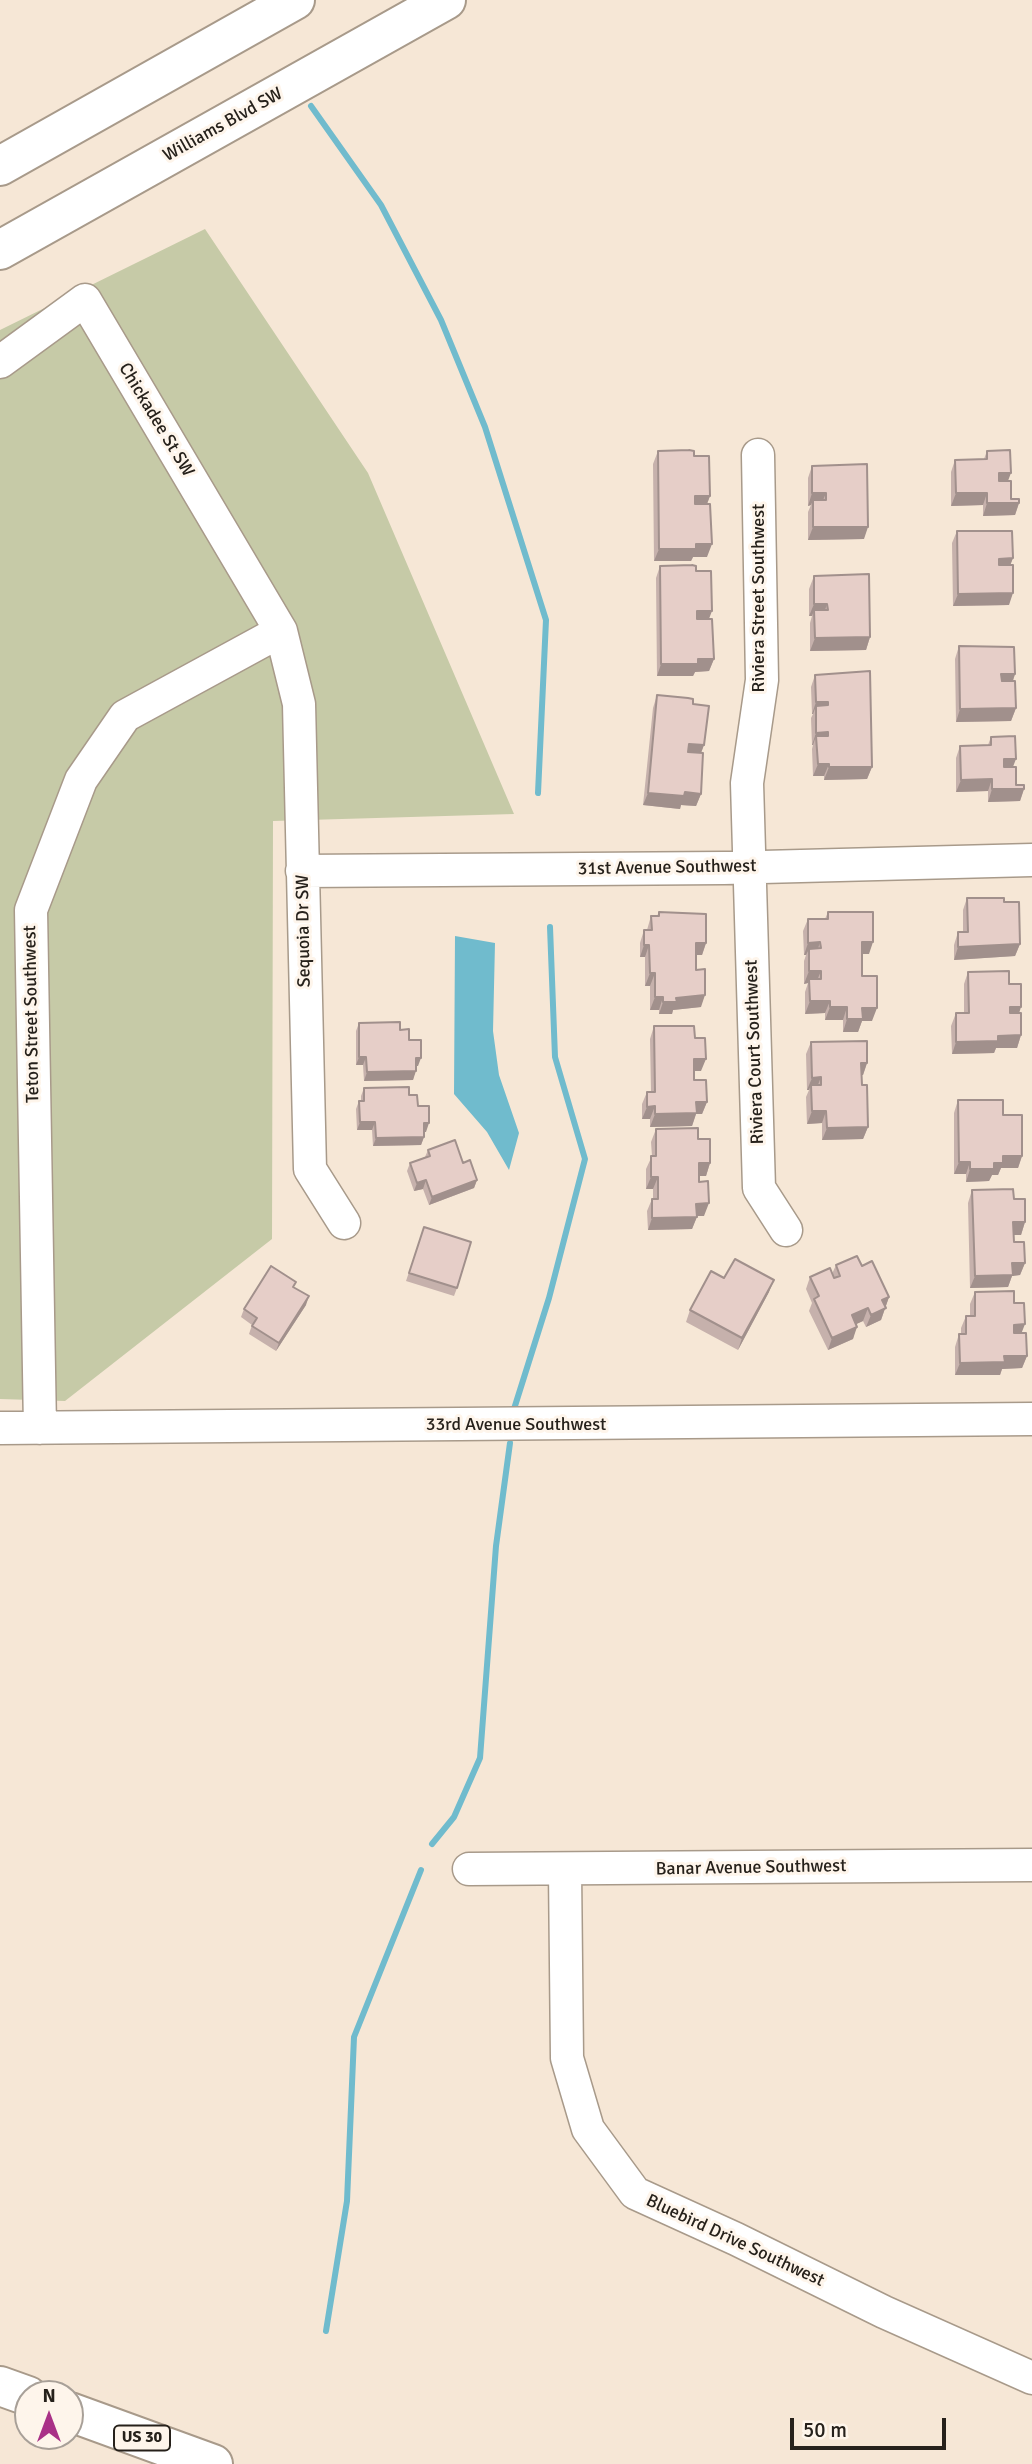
<!DOCTYPE html>
<html>
<head>
<meta charset="utf-8">
<style>
  body { margin:0 }
  #map { position:relative; width:1032px; height:2464px; overflow:hidden; background:#f6e7d6; font-family:Signika,sans-serif }
  canvas { display:block }
  .north { position:absolute; left:14px; top:2380px; width:70px; height:70px; box-sizing:border-box; background:#fef5eb; border:2px solid #a8a098; border-radius:50%; rotate:0deg; font-size:19px; font-weight:700; line-height:28px; text-align:center; color:#26211b }
  .north::after { content:''; display:block; margin:auto; width:24px; height:32px; background:#a93187; clip-path:polygon(50% 0,100% 100%,50% 72%,0 100%) }
  .scale { position:absolute; left:790px; top:2418px; width:156px; height:32px; box-sizing:border-box; border:4px solid #26211b; border-top:0; padding-left:9px; font-size:21px; line-height:24px; white-space:nowrap; color:#26211b; -webkit-text-stroke:5px #fef5eb; paint-order:stroke }
</style>
</head>
<body>
<div id="map">
<canvas width="1032" height="2464"></canvas>
<div class="north">N</div>
<div class="scale">50 m</div>
</div>
<script>
const ctx = document.querySelector('canvas').getContext('2d');
ctx.lineJoin = 'round';
function fill(path, color) { ctx.fillStyle = color; ctx.fill(path, 'evenodd'); }
const shape = rows => new Path2D(rows.map(r => 'M' + r).join(''));
function trace(path, color, width, dash) { ctx.strokeStyle = color; ctx.lineWidth = width; ctx.lineCap = dash ? 'butt' : 'round'; ctx.setLineDash(dash || []); ctx.stroke(path); }
function label(font, color, halo, rows, align = 'center') {
  ctx.font = font + ' Signika,sans-serif'; ctx.lineWidth = 6; ctx.setLineDash([]); ctx.textBaseline = 'middle'; ctx.strokeStyle = halo; ctx.fillStyle = color; for (const [text, x, y, turn = 0] of rows) {
    ctx.save(); ctx.translate(x, y); ctx.rotate((+turn || 0) * Math.PI / 180); ctx.textAlign = isNaN(turn) ? turn : align; if (halo) ctx.strokeText(text, 0, 0); ctx.fillText(text, 0, 0); ctx.restore();
  }
}
fill(shape([
  [205,229,368,473,514,814,273,821,272,1239,65,1401,0,1399,0,330]
]), '#c6caa7');
fill(shape([
  [455,936,495,943,493,1031,499,1075,519,1133,509,1170,487,1132,454,1094]
]), '#70bbcd');
trace(shape([
  [311,106,381,205,441,320,485,427,546,620,538,793],
  [514,1409,549,1298,585,1159,555,1057,550,927],
  [432,1844,454,1817,480,1758,496,1546,510,1443],
  [326,2331,347,2201,354,2037,421,1870]
]), '#70bbcd', 6);
const minor = shape([
  [0,362,85,300,281,631,299,704,310,1169,344,1223],
  [758,455,762,680,747,783,759,1188,786,1230],
  [302,871,724,868,1032,860],
  [0,1428,1032,1419],
  [40,1428,31,910,81,780,125,716,281,631],
  [469,1869,1032,1865],
  [565,1870,567,2058,588,2129,635,2193,736,2239,884,2312,1032,2378]
]);
const major = shape([
  [0,166,295,0],
  [0,250,446,0]
]);
const highway = shape([
  [0,2386,28,2396],
  [70,2412,213,2464]
]);
trace(minor, '#a89a8a', 35);
trace(major, '#a89a8a', 42);
trace(highway, '#a89a8a', 42);
trace(minor, '#fff', 32);
trace(major, '#fff', 38);
trace(highway, '#fff', 38);
fill(shape([
  [658,451,710,496,707,504,707,557,693,557,691,561,654,561,653,464],
  [987,451,1011,499,1019,503,1015,515,983,516,983,505,951,506,951,472,955,460,984,459],
  [812,466,864,539,808,540,808,512,811,505,808,506,808,478],
  [957,531,1013,558,1010,565,1009,605,953,606,952,543],
  [660,566,696,571,709,619,714,659,709,671,695,672,693,676,657,676,656,578],
  [814,576,870,637,866,650,810,651,810,623,812,616,809,616,809,589],
  [959,646,1015,674,1013,681,1016,708,1011,721,956,722,955,659],
  [815,675,872,767,867,779,824,780,824,776,813,776,812,749,813,745,812,745,811,718,813,714,812,714,811,687],
  [657,695,693,704,704,745,701,753,701,794,696,806,681,805,680,809,643,805,653,708],
  [991,737,1013,767,1016,785,1024,789,1020,801,988,802,988,791,956,792,956,758,960,746,988,745],
  [967,898,1004,902,1020,944,1015,956,954,960,954,945,958,932,963,932,963,910],
  [659,912,706,943,702,955,696,955,696,970,701,1007,673,1010,672,1014,659,1014,659,1010,650,1010,650,986,645,986,645,957,640,957,640,943,644,930,647,930,651,916,657,916],
  [828,912,869,954,862,954,862,976,872,1021,862,1021,858,1032,843,1032,843,1020,825,1020,825,1013,805,1014,805,992,808,983,804,984,804,961,806,955,804,955,803,931,808,919,825,919],
  [968,972,1009,984,1019,1013,1021,1035,1017,1048,996,1048,994,1053,952,1054,951,1026,956,1013,964,1013,964,984],
  [359,1023,400,1030,409,1040,418,1066,416,1066,413,1080,364,1081,363,1065,356,1065,356,1031],
  [654,1026,695,1038,701,1071,694,1071,694,1080,707,1102,702,1114,696,1114,692,1126,650,1127,650,1119,642,1119,642,1104,647,1092,651,1092,650,1039],
  [811,1042,867,1063,863,1075,861,1075,862,1085,868,1127,863,1139,822,1140,822,1123,807,1124,806,1097,809,1090,807,1090,806,1054],
  [364,1088,409,1095,418,1106,426,1132,424,1132,424,1137,421,1145,373,1146,372,1130,357,1130,356,1109,359,1101,361,1101,361,1096],
  [958,1100,1003,1115,1022,1156,1018,1168,1001,1168,998,1175,992,1175,989,1181,966,1182,966,1174,954,1174,954,1113],
  [656,1129,698,1139,710,1163,706,1176,699,1176,704,1216,697,1216,692,1229,648,1230,647,1211,652,1199,653,1199,653,1189,646,1189,646,1169,652,1156,651,1142],
  [428,1150,463,1163,477,1180,474,1188,429,1205,423,1189,414,1191,407,1171,410,1163,425,1157],
  [972,1190,1014,1199,1025,1222,1021,1235,1014,1235,1014,1242,1025,1263,1020,1275,1012,1276,1008,1287,970,1288,968,1203],
  [424,1227,457,1288,454,1296,406,1281],
  [836,1265,862,1266,889,1297,881,1320,866,1327,863,1321,856,1324,853,1339,828,1350,809,1311,812,1303,806,1289,810,1277,832,1274],
  [724,1278,769,1292,738,1350,686,1322,690,1310],
  [294,1288,306,1305,276,1351,249,1334,252,1325,241,1317,244,1309],
  [975,1292,1014,1303,1027,1356,1022,1368,1002,1369,1000,1375,955,1375,955,1347,959,1334,961,1334,961,1328,966,1316,970,1316,970,1304]
]), '#c6b1ac');
fill(shape([
  [999,473,1011,473,1006,486,994,486],
  [812,493,826,493,821,505,813,500,811,505,808,506],
  [956,493,987,493,983,505,951,506],
  [695,496,710,496,705,509,690,509],
  [987,503,1019,503,1015,515,983,516],
  [813,527,868,527,864,539,808,540],
  [696,544,712,544,707,557,693,557,691,561,654,561,659,549],
  [1013,558,1008,571,995,571,999,559],
  [1013,593,1009,605,953,606,958,594],
  [814,604,827,604,823,616,814,610,812,616,809,616],
  [697,611,712,611,707,624,692,624],
  [870,637,866,650,810,651,815,638],
  [698,659,714,659,709,671,695,672,693,676,657,676,661,664],
  [1001,674,1015,674,1011,686,997,687],
  [816,702,828,702,823,714,816,706,813,714,812,714],
  [1016,708,1011,721,956,722,960,709],
  [828,732,824,745,816,736,813,745,812,745,816,733],
  [689,744,704,745,699,758,684,757],
  [1004,759,1016,759,1011,772,999,772],
  [818,764,829,764,824,776,813,776],
  [829,767,872,767,867,779,824,780],
  [992,779,988,791,956,792,961,780],
  [992,789,1024,789,1020,801,988,802],
  [685,792,701,794,696,806,681,805,680,809,643,805,648,793],
  [820,942,816,955,809,949,806,955,804,955,808,943],
  [862,942,873,942,869,954,857,954],
  [696,943,706,943,702,955,692,955],
  [1020,944,1015,956,954,960,958,947],
  [644,945,649,945,645,957,640,957],
  [809,971,821,971,816,983,809,979,808,983,804,984],
  [650,973,655,973,650,986,645,986],
  [705,995,701,1007,673,1010,672,1014,659,1014,663,1002,676,998],
  [655,997,663,997,659,1010,650,1010],
  [810,1001,830,1001,825,1013,805,1014],
  [830,1007,847,1007,843,1020,825,1020],
  [1010,1007,1021,1007,1017,1020,1005,1020],
  [862,1008,877,1008,872,1021,862,1021,858,1032,843,1032,847,1019],
  [1021,1035,1017,1048,996,1048,994,1053,952,1054,956,1042,998,1036],
  [359,1057,366,1057,363,1065,356,1065],
  [416,1058,421,1058,418,1066,413,1066],
  [694,1059,706,1059,701,1071,689,1071],
  [861,1063,867,1063,863,1075,857,1075],
  [416,1071,413,1080,364,1081,367,1072],
  [821,1077,816,1090,811,1085,809,1090,807,1090,812,1078],
  [696,1102,707,1102,702,1114,696,1114,692,1126,650,1127,655,1114],
  [655,1106,650,1119,642,1119,647,1107],
  [812,1111,826,1111,822,1123,807,1124],
  [360,1122,375,1122,372,1130,357,1130],
  [424,1123,429,1123,426,1132,421,1132],
  [868,1127,863,1139,822,1140,827,1128],
  [424,1137,421,1145,373,1146,376,1138],
  [1003,1156,1022,1156,1018,1168,1001,1168,998,1175,992,1175,989,1181,966,1182,970,1169,994,1163],
  [959,1162,970,1162,966,1174,954,1174],
  [699,1163,710,1163,706,1176,694,1176],
  [651,1177,658,1177,653,1189,646,1189],
  [426,1180,423,1189,414,1191,417,1183],
  [477,1180,474,1188,429,1205,432,1197],
  [709,1203,704,1216,692,1216,696,1204],
  [697,1217,692,1229,648,1230,652,1218],
  [1013,1222,1025,1222,1021,1235,1009,1235],
  [1012,1263,1025,1263,1020,1275,1012,1276,1008,1287,970,1288,975,1276],
  [774,1280,769,1292,738,1350,742,1338],
  [309,1296,306,1305,276,1351,279,1343],
  [889,1297,881,1320,866,1327,871,1315,882,1300],
  [868,1308,863,1321,848,1328,852,1315],
  [1025,1324,1020,1337,1009,1337,1014,1325],
  [857,1327,853,1339,828,1350,832,1338],
  [1004,1356,1027,1356,1022,1368,1002,1369,1000,1375,955,1375,960,1363]
]), '#a1908c');
const building = shape([
  [689,450,694,451,694,456,709,456,710,496,695,496,695,504,710,504,712,544,696,544,696,549,659,549,658,451,689,450],
  [1010,450,1011,473,999,473,999,481,1011,481,1011,499,1019,499,1019,503,987,503,987,493,956,493,955,460,987,459,987,451,1010,450],
  [867,464,868,527,813,527,813,500,826,500,826,493,812,493,812,466,867,464],
  [957,531,1012,531,1013,558,999,559,999,565,1013,565,1013,593,958,594,957,531],
  [692,565,696,566,696,571,711,571,712,611,697,611,697,619,712,619,714,659,698,659,698,664,661,664,660,566,692,565],
  [869,574,870,637,815,638,814,610,828,610,827,604,814,604,814,576,869,574],
  [959,646,1014,647,1015,674,1001,674,1002,681,1015,681,1016,708,960,709,959,646],
  [870,671,872,767,829,767,829,764,818,764,816,736,828,736,828,732,816,733,816,706,828,705,828,702,816,702,815,675,870,671],
  [657,695,688,698,693,699,693,704,709,706,704,745,689,744,688,752,703,753,701,794,685,792,684,796,648,793,657,695],
  [1015,736,1016,759,1004,759,1004,767,1016,767,1016,785,1024,785,1024,789,992,789,992,779,961,780,960,746,991,745,991,737,1015,736],
  [967,898,1004,898,1004,902,1019,902,1020,944,958,947,958,932,968,932,967,898],
  [659,912,706,914,706,943,696,943,696,970,705,969,705,995,676,998,677,1002,663,1002,663,997,655,997,655,973,650,973,649,945,644,945,644,930,652,930,651,916,659,916,659,912],
  [828,912,873,912,873,942,862,942,862,976,877,976,877,1008,862,1008,863,1019,847,1019,847,1007,830,1007,830,1001,810,1001,809,979,821,979,821,971,809,971,809,949,821,948,820,942,808,943,808,919,828,919,828,912],
  [1009,971,1009,984,1021,984,1021,1007,1010,1007,1010,1013,1021,1013,1021,1035,998,1036,998,1041,956,1042,956,1013,969,1013,968,972,1009,971],
  [400,1022,400,1030,409,1029,409,1040,421,1040,421,1058,416,1058,416,1071,367,1072,366,1057,359,1057,359,1023,400,1022],
  [654,1026,694,1026,695,1038,705,1038,706,1059,694,1059,694,1080,706,1080,707,1102,696,1102,697,1113,655,1114,655,1106,647,1107,647,1092,655,1092,654,1026],
  [867,1041,867,1063,861,1063,862,1085,867,1085,868,1127,827,1128,826,1111,812,1111,811,1085,821,1085,821,1077,812,1078,811,1042,867,1041],
  [409,1087,409,1095,417,1095,418,1106,429,1106,429,1123,424,1123,424,1137,376,1138,375,1122,360,1122,359,1101,364,1101,364,1088,409,1087],
  [958,1100,1003,1100,1003,1115,1022,1115,1022,1156,1003,1156,1003,1163,994,1163,994,1169,970,1169,970,1162,959,1162,958,1100],
  [698,1128,698,1139,710,1139,710,1163,699,1163,699,1182,708,1181,709,1203,696,1204,697,1217,652,1218,652,1199,658,1199,658,1177,651,1177,651,1156,656,1156,656,1129,698,1128],
  [455,1140,463,1163,470,1160,477,1180,432,1197,426,1180,417,1183,410,1163,430,1156,428,1150,455,1140],
  [1013,1189,1014,1199,1025,1199,1025,1222,1013,1222,1014,1242,1024,1242,1025,1263,1012,1263,1013,1275,975,1276,972,1190,1013,1189],
  [424,1227,471,1242,457,1288,409,1273,424,1227],
  [857,1256,862,1266,872,1261,889,1297,882,1300,886,1308,871,1315,868,1308,852,1315,857,1327,832,1338,814,1299,819,1296,810,1277,830,1268,834,1278,840,1276,836,1265,857,1256],
  [735,1259,774,1280,742,1338,690,1310,711,1271,724,1278,735,1259],
  [271,1266,296,1282,293,1287,309,1296,279,1343,252,1326,257,1318,244,1309,271,1266],
  [1014,1291,1014,1303,1024,1303,1025,1324,1014,1325,1014,1333,1026,1333,1027,1356,1004,1356,1005,1362,960,1363,959,1334,966,1334,966,1316,975,1316,975,1292,1014,1291]
]);
fill(building, '#e6cec8');
trace(building, '#a1908c', 2);
for (const [x, y, w] of [
  [142,2438,56]
]) { const box = new Path2D(); box.roundRect(x - w / 2, y - 12.5, w, 25, 5); ctx.fillStyle = '#fef5eb'; ctx.fill(box); trace(box, '#26211b', 2); }
label('bold 16px', '#26211b', null, [
  ["US 30",142,2438]
]);
label('18px', '#26211b', '#fef5eb', [
  ["Williams Blvd SW",223,125,-29],
  ["Chickadee St SW",156,420,59],
  ["Riviera Street Southwest",759,598,-90],
  ["31st Avenue Southwest",667,868,-1],
  ["Sequoia Dr SW",304,931,-91],
  ["Teton Street Southwest",32,1014,-91],
  ["Riviera Court Southwest",755,1052,-92],
  ["33rd Avenue Southwest",516,1425],
  ["Banar Avenue Southwest",751,1868,-1],
  ["Bluebird Drive Southwest",735,2241,25]
]);
</script>
</body>
</html>
